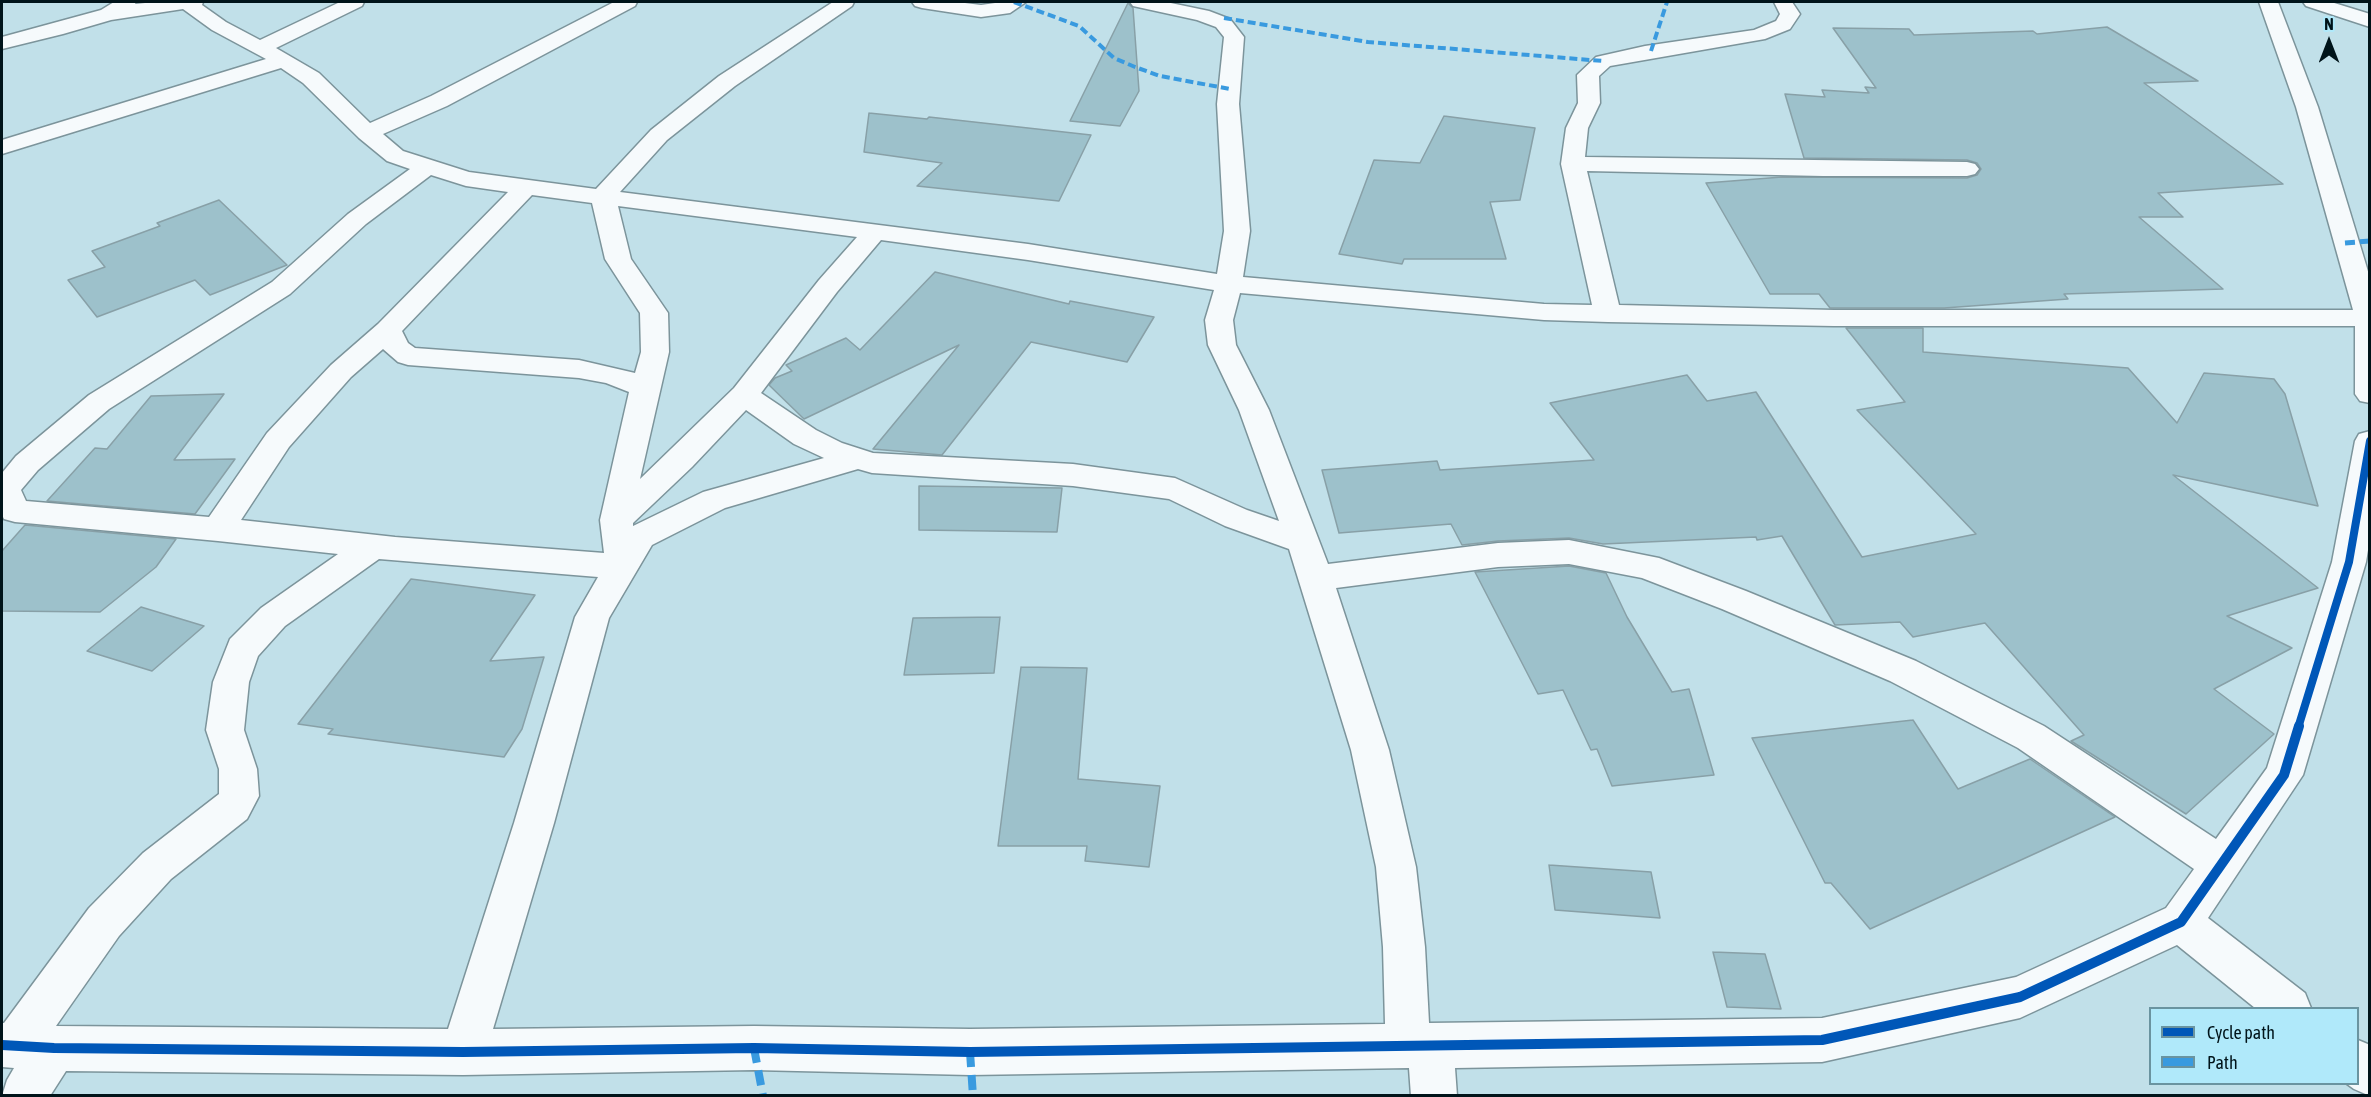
<!DOCTYPE html>
<html>
<head>
<meta charset="utf-8">
<style>
  body { margin:0 }
  #map { position:relative; width:2371px; height:1097px; overflow:hidden; background:#c1e0e9; font-family:"Asap Condensed",sans-serif }
  canvas { display:block }
  .frame { position:absolute; inset:0; border:3px solid #00141a; pointer-events:none }
  .legend { position:absolute; left:2149px; top:1007px; width:210px; height:78px; box-sizing:border-box; background:#b0e9fa; border:2px solid #6a94a0; margin:0; padding:8px 10px; list-style:none; font-size:18px; color:#00141a }
  .legend li { display:flex; align-items:center; gap:12px; height:30px }
  .legend b { width:30px; border:2px solid #6a94a0 }
  .north { position:absolute; left:2299px; top:12px; width:60px; height:60px; -webkit-text-stroke:4px #b0e9fa; paint-order:stroke; rotate:0deg; font-size:16px; font-weight:700; line-height:24px; text-align:center; color:#00141a }
  .north::after { content:''; display:block; margin:auto; width:21px; height:27px; background:#00141a; clip-path:polygon(50% 0,100% 100%,50% 72%,0 100%) }
</style>
</head>
<body>
<div id="map">
<canvas width="2371" height="1097"></canvas>
<div class="frame"></div>
<ul class="legend">
<li><b style="height:8px;background:#0057b8"></b>Cycle path</li>
<li><b style="height:8px;background:#399adf"></b>Path</li>
</ul>
<div class="north">N</div>
</div>
<script>
const ctx = document.querySelector('canvas').getContext('2d');
ctx.lineJoin = 'round';
function fill(path, color) { ctx.fillStyle = color; ctx.fill(path, 'evenodd'); }
const shape = rows => new Path2D(rows.map(r => 'M' + r).join(''));
function trace(path, color, width, dash) { ctx.strokeStyle = color; ctx.lineWidth = width; ctx.lineCap = dash ? 'butt' : 'round'; ctx.setLineDash(dash || []); ctx.stroke(path); }
const building = shape([
  [1128,3,1133,8,1139,91,1120,126,1070,121,1128,3],
  [2107,27,2198,81,2144,83,2283,184,2158,193,2183,217,2139,217,2223,289,2064,294,2068,299,1944,308,1830,308,1819,294,1770,294,1706,183,1782,177,1967,178,1977,175,1981,169,1977,163,1967,160,1804,158,1785,94,1825,97,1822,90,1869,93,1865,87,1876,88,1833,28,1909,29,1914,35,2033,31,2037,34,2107,27],
  [869,113,927,119,929,117,1091,135,1059,201,917,186,942,163,864,152,869,113],
  [1444,116,1535,128,1520,200,1490,202,1506,259,1404,259,1402,264,1339,254,1374,160,1420,163,1444,116],
  [219,200,287,265,210,295,195,280,97,317,68,280,105,267,92,251,160,226,157,223,219,200],
  [935,272,1069,304,1070,301,1154,317,1127,362,1031,342,942,455,873,449,959,345,804,419,769,385,775,378,792,371,786,365,846,338,860,350,935,272],
  [1846,328,1923,328,1923,352,2128,368,2177,423,2204,373,2274,379,2285,394,2318,506,2173,475,2318,588,2227,616,2292,648,2214,689,2274,734,2186,814,2071,741,2084,735,1985,623,1913,637,1900,622,1835,625,1782,536,1757,540,1756,537,1603,544,1569,538,1498,541,1462,545,1451,524,1339,533,1322,470,1437,461,1440,470,1594,460,1550,403,1687,375,1707,401,1756,392,1862,557,1976,534,1857,410,1905,402,1846,328],
  [224,394,174,460,235,459,195,514,47,501,95,448,107,449,151,396,224,394],
  [919,486,1062,488,1057,532,919,530,919,486],
  [25,525,176,539,156,567,100,612,2,611,2,551,25,525],
  [1569,566,1606,573,1627,617,1672,692,1689,689,1714,775,1612,786,1597,749,1591,750,1563,690,1538,694,1475,572,1569,566],
  [411,579,535,595,490,661,544,657,522,729,504,757,328,734,333,729,298,724,411,579],
  [141,607,204,626,152,671,87,651,141,607],
  [1000,617,994,673,904,675,913,618,1000,617],
  [1021,667,1087,668,1078,779,1160,786,1149,867,1085,861,1087,846,998,846,1021,667],
  [1913,720,1958,789,2030,759,2115,817,1870,929,1831,883,1825,883,1752,738,1913,720],
  [1549,865,1651,872,1660,918,1555,910,1549,865],
  [1713,952,1765,954,1781,1009,1727,1007,1713,952]
]);
fill(building, '#9dc1cb');
trace(building, '#88a0a7', 1.5);
const street = shape([
  [114,2,136,2,135,4,155,2,203,2,202,5,226,22,260,40,340,2,364,2,362,6,276,48,319,73,370,123,431,96,614,2,637,2,635,6,447,106,383,134,403,151,469,172,596,189,651,130,719,76,833,2,854,2,852,6,735,86,667,140,620,192,1028,244,1217,274,1224,231,1217,104,1224,37,1216,27,1197,20,1133,6,1130,2,1166,2,1209,11,1230,19,1244,37,1239,104,1250,231,1243,277,1544,304,1592,305,1561,164,1566,128,1578,103,1577,75,1596,57,1645,46,1754,30,1776,21,1780,14,1774,2,1792,2,1800,14,1790,29,1765,39,1610,66,1599,76,1600,103,1588,128,1585,157,1967,162,1975,164,1979,169,1975,174,1967,176,1823,176,1587,171,1619,305,1834,310,2353,310,2296,107,2259,2,2278,2,2318,107,2370,278,2370,403,2360,401,2355,394,2355,326,1834,326,1608,322,1544,320,1240,293,1233,320,1236,345,1269,410,1328,564,1498,543,1569,540,1659,558,1746,591,1916,661,2044,726,2216,839,2267,768,2332,562,2355,441,2359,434,2370,431,2370,538,2366,562,2303,775,2208,918,2305,993,2311,1008,2255,1008,2177,945,2020,1018,1822,1062,1455,1068,1457,1096,1411,1096,1409,1068,970,1075,754,1070,463,1075,66,1071,50,1096,2,1096,7,1080,14,1068,2,1067,2,1023,4,1023,89,908,143,853,219,794,219,769,206,730,213,682,230,639,261,608,338,554,218,541,15,522,4,519,2,515,2,473,16,456,89,395,272,282,348,214,410,169,387,161,359,138,303,83,281,68,2,154,2,140,266,59,212,30,183,9,111,20,63,34,2,49,2,37,101,10,114,2],
  [431,175,466,186,508,192,378,324,331,365,267,433,209,517,26,501,21,490,38,470,109,409,290,294,366,224,431,175],
  [532,195,592,203,605,259,640,313,641,352,635,373,579,360,415,348,408,343,402,331,532,195],
  [618,206,857,237,819,280,734,388,640,479,669,352,668,313,631,259,618,206],
  [881,240,1028,260,1214,290,1205,320,1208,345,1239,410,1279,521,1247,510,1175,478,1073,464,873,453,842,443,816,430,761,393,837,292,881,240],
  [383,349,398,362,408,365,579,378,606,383,629,392,600,520,604,553,395,537,241,520,289,447,351,377,383,349],
  [746,410,794,444,824,458,703,492,633,526,633,523,692,467,746,410],
  [858,469,872,473,1073,486,1169,499,1225,526,1289,549,1351,750,1376,867,1383,947,1385,1024,970,1029,754,1026,493,1029,554,823,609,618,652,545,725,508,858,469],
  [379,559,598,577,575,617,514,823,448,1029,56,1026,119,936,171,879,247,819,259,796,257,769,244,730,249,682,258,656,285,626,379,559],
  [1569,564,1642,578,1722,609,1890,681,2018,748,2194,869,2166,908,2016,977,1822,1018,1429,1023,1425,947,1416,867,1389,750,1336,588,1498,567,1569,564],
  [912,2,957,2,981,5,1002,2,1026,2,1010,13,981,17,922,8,915,6,912,2],
  [2303,2,2331,2,2370,14,2370,27,2306,6,2303,2],
  [2358,1040,2370,1045,2370,1096,2354,1089,2347,1084,2358,1084,2358,1040]
]);
trace(street, '#7c949b', 3);
fill(street, '#f6fafc');
trace(shape([
  [1014,2,1079,26,1114,58,1135,67,1160,76,1230,89],
  [1224,18,1368,42,1603,61],
  [1651,51,1667,2]
]), '#399adf', 4, [8, 4]);
trace(shape([
  [2345,243,2370,241]
]), '#399adf', 5, [10, 5]);
trace(shape([
  [754,1048,763,1096],
  [970,1052,973,1096]
]), '#399adf', 8, [15, 8]);
trace(shape([
  [2298,728,2349,562,2370,441]
]), '#0057b8', 8);
trace(shape([
  [2,1045,54,1048,463,1052,754,1048,970,1052,1822,1040,2020,997,2181,922,2284,775,2299,726]
]), '#0057b8', 10);
</script>
</body>
</html>
